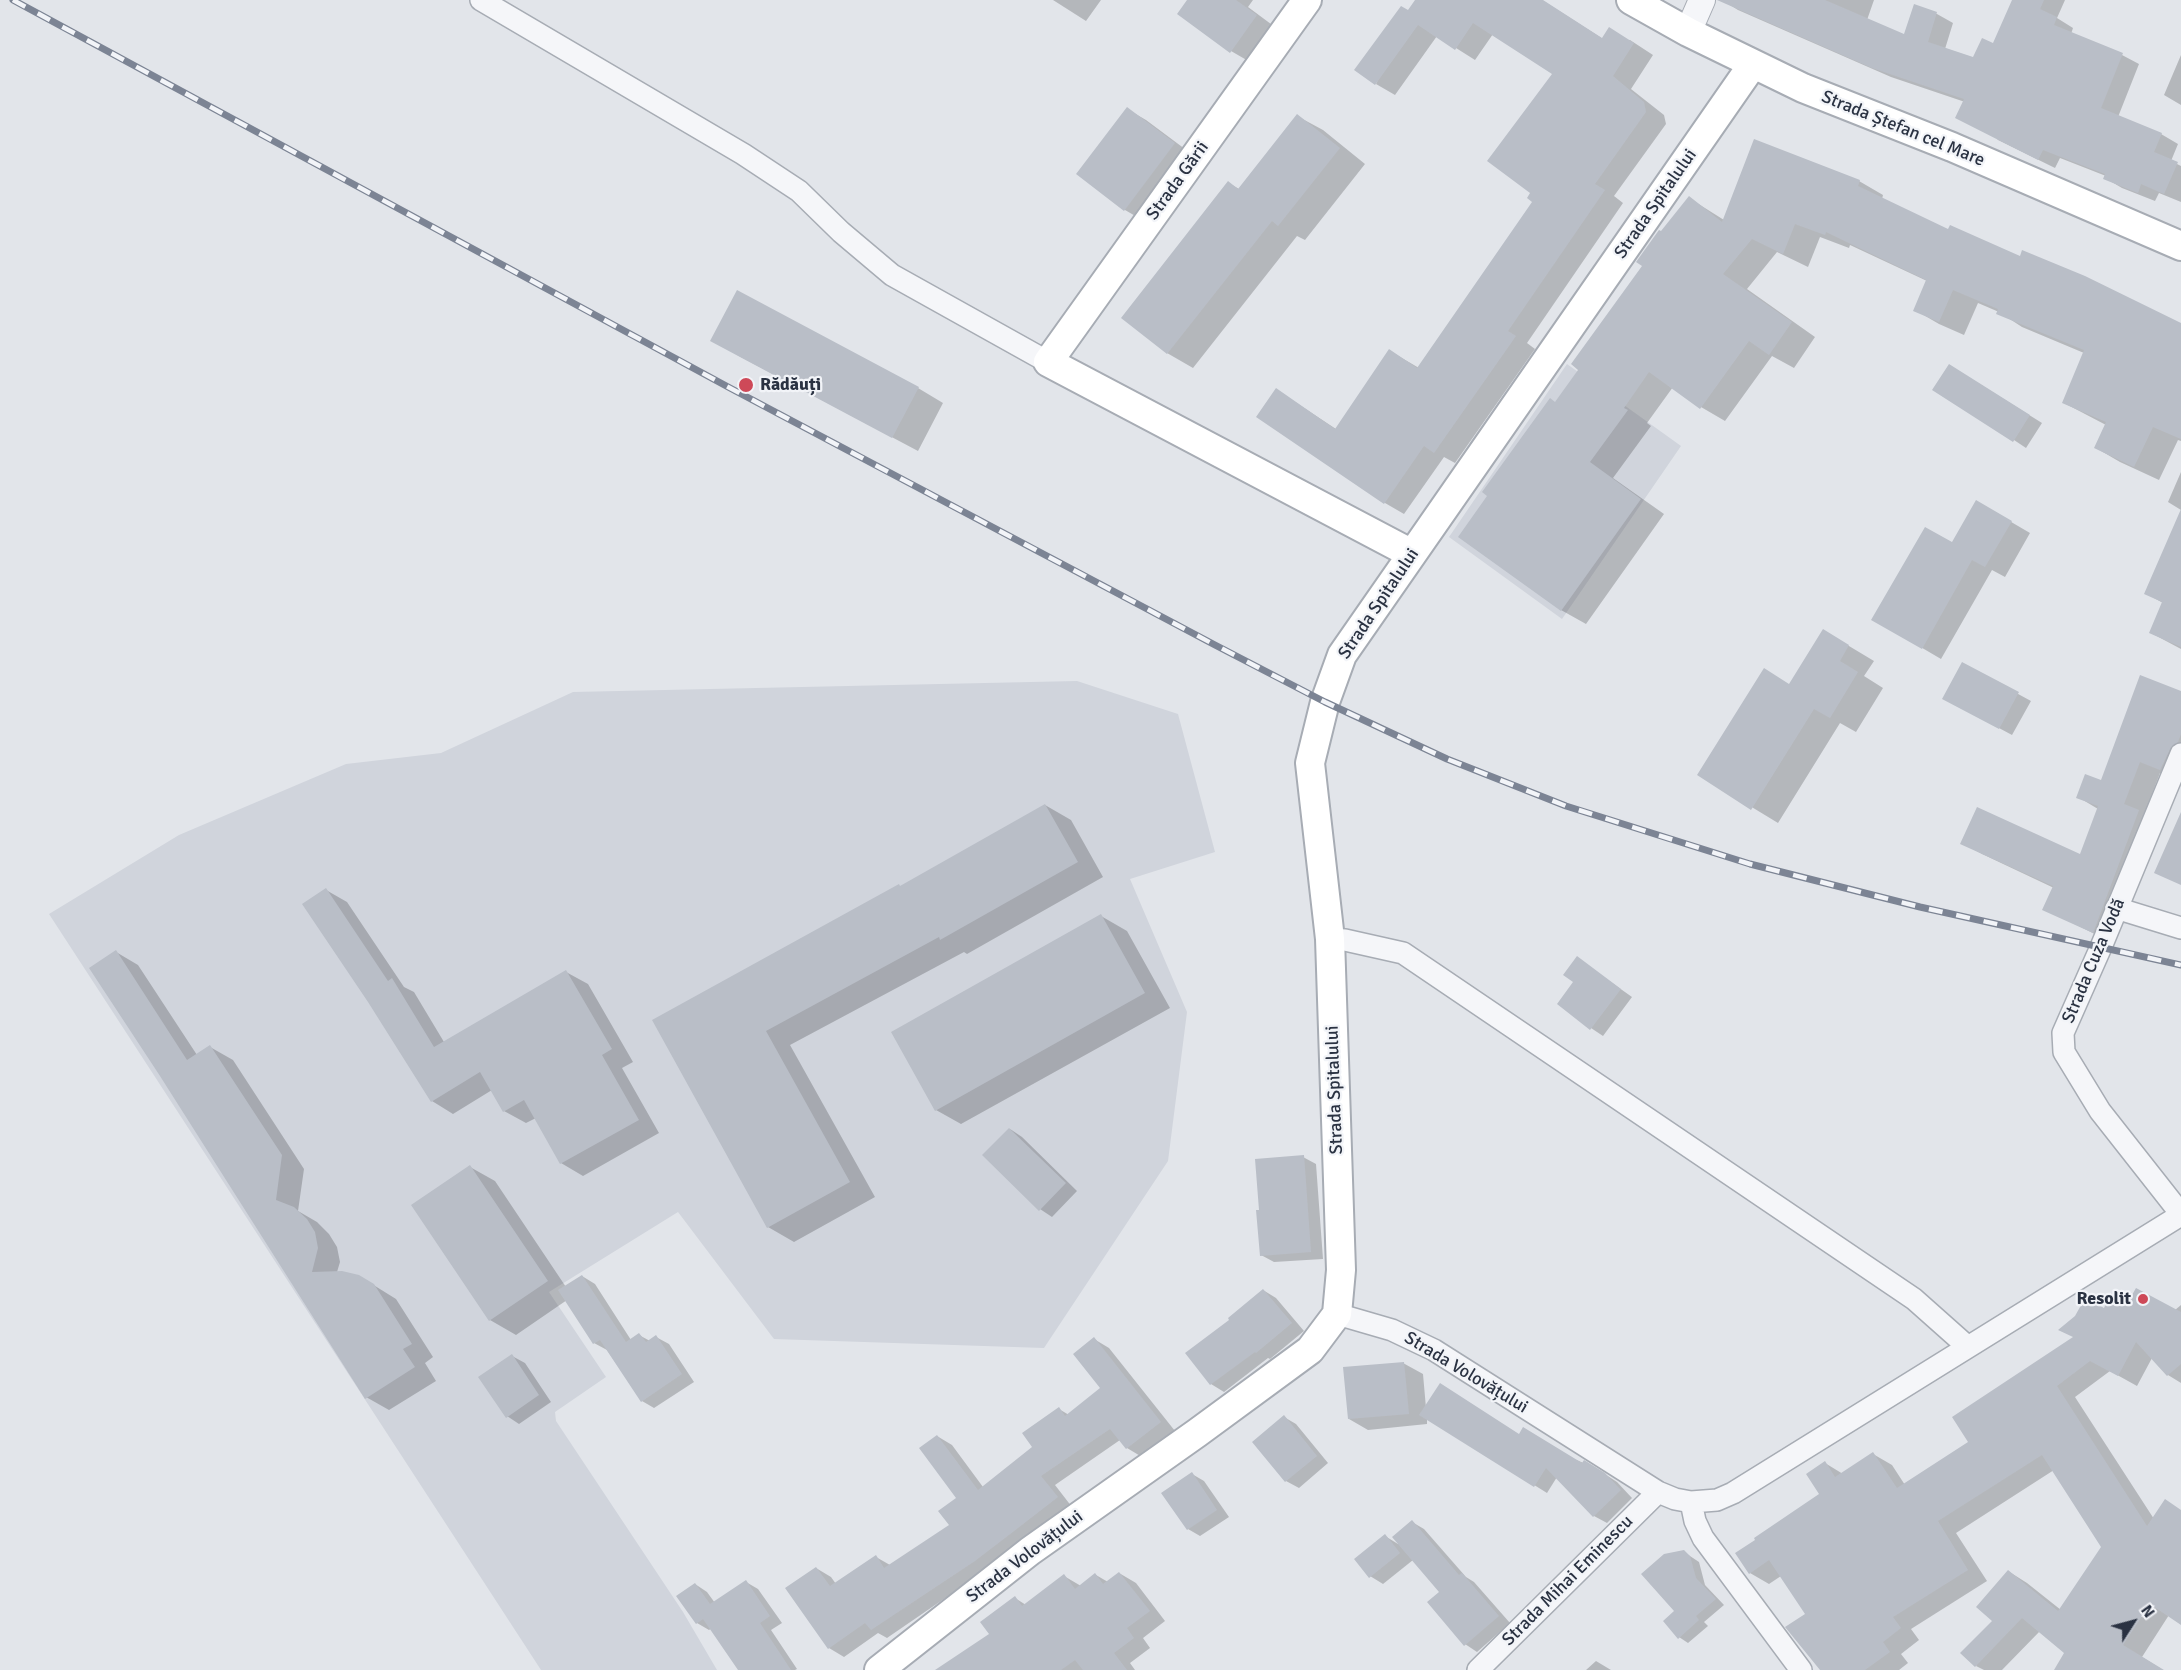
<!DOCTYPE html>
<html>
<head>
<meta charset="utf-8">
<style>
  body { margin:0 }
  #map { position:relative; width:2181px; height:1670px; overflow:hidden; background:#e2e5ea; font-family:Signika,sans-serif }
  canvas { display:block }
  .north { position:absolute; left:2103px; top:1592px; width:60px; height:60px; -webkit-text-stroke:4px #f2f4f8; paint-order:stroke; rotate:54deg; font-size:16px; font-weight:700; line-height:24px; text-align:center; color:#2a3242 }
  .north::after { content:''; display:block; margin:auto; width:21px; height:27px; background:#2a3242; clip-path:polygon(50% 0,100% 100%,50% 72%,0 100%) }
</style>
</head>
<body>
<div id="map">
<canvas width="2181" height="1670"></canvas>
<div class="north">N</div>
</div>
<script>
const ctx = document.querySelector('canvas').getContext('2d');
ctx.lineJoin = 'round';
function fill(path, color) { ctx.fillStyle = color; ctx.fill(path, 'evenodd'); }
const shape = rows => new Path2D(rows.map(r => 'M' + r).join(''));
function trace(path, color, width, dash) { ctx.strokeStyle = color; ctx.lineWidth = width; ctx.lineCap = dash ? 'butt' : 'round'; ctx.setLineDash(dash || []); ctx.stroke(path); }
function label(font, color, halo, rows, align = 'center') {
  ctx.font = font + ' Signika,sans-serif'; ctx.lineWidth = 4.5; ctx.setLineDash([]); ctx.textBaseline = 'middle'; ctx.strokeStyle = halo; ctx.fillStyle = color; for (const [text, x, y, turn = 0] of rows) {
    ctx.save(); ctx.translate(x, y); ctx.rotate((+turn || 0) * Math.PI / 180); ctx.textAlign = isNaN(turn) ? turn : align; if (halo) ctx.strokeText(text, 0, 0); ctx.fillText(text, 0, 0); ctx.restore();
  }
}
fill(shape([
  [1567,364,1681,446,1562,619,1449,537],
  [1077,681,1178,714,1215,852,1130,879,1187,1012,1168,1161,1044,1348,774,1339,678,1212,549,1292,606,1377,555,1412,556,1421,683,1612,717,1670,541,1670,49,914,179,835,346,764,441,753,573,692]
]), '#d0d4dc');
fill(shape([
  [1053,0,1101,0,1086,21],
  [1189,0,1253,0,1248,7,1275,27,1250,62,1231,51],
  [1417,0,1542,0,1603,39,1630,40,1653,55,1631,89,1664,115,1666,124,1614,196,1623,203,1527,343,1535,349,1455,463,1444,457,1404,514,1385,503,1277,390,1336,429,1390,351,1419,368,1534,201,1555,73,1493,34,1475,60,1437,36,1395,95,1376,84,1409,12],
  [1722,0,1874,0,1867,20,1905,36,1914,6,1937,14,1953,23,1945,49,1974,59,1994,45,2014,0,2065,0,2057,18,2073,28,2071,34,2122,55,2139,64,2118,117,2161,134,2178,144,2171,161,2181,166,2181,202,2159,193,2155,201,2122,188,2105,178,2106,176,2060,158,2055,168,1998,140,1965,102,1891,77,1738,10],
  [2181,55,2181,105,2164,95],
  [1127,109,1146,120,1193,155,1144,221,1125,210,1078,174],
  [1297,116,1323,130,1365,164,1305,240,1297,236,1193,368,1167,353,1229,183,1239,189],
  [1859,181,1883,195,1882,199,1949,231,2181,325,2181,441,2178,440,2159,480,2120,462,2096,448,2106,425,2064,403,2084,353,2022,327,1999,312,1978,303,1964,335,1939,324,1915,310,1927,281,1850,245,1849,248,1820,237,1808,267,1777,252,1747,289,1815,337,1794,368,1772,356,1725,421,1701,407,1673,387,1647,423,1651,426,1613,478,1664,514,1586,624,1561,610,1556,403,1580,369,1644,266,1661,232,1689,198,1724,220],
  [737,355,918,388,943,403,918,451],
  [1962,373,2042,423,2026,448,2014,440],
  [2181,472,2181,510,2168,502],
  [1977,502,2030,533,2005,577,1992,570,1941,659,1873,619,1952,544],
  [2181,513,2181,649,2151,633,2163,603,2145,593],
  [1824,631,1874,661,1864,676,1883,688,1856,732,1840,723,1778,823,1699,775,1790,685],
  [1963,664,2031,701,2012,735,1956,705],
  [2181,692,2181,746,2168,739,2167,741,2181,750,2180,780,2160,773,2144,815,2158,822,2113,943,2044,909,2054,888,1982,854,1962,843,2081,856,2098,809,2078,797,2102,782],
  [1045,805,1071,820,1103,877,967,954,964,952,790,1045,875,1197,794,1242,768,1227,654,1020,902,887],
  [326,890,347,902,404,987,414,992,444,1042,566,972,588,984,633,1062,622,1068,659,1133,583,1176,561,1163,536,1118,526,1123,504,1111,492,1090,453,1114,432,1101],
  [1101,916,1127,931,1170,1008,961,1124,936,1110],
  [116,952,138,965,197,1055,210,1047,233,1060,304,1169,298,1211,317,1222,329,1234,337,1247,340,1262,337,1272,359,1276,396,1299,433,1357,425,1363,436,1381,389,1410,366,1397],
  [1577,958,1632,997,1603,1036,1591,1028,1575,982],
  [1010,1129,1022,1137,1077,1191,1052,1217,1040,1209],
  [1303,1157,1316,1164,1323,1259,1274,1262,1261,1255,1261,1211],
  [470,1167,495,1181,566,1287,582,1276,595,1284,631,1340,639,1335,650,1341,656,1337,669,1344,694,1382,654,1408,642,1401,607,1350,594,1343,567,1300,516,1335,490,1320],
  [1263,1290,1276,1298,1304,1331,1270,1359,1268,1358,1224,1392,1211,1384,1187,1353,1231,1320],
  [2129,1304,2175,1310,2181,1305,2181,1383,2168,1375,2152,1358,2137,1386,2110,1371,2075,1397,2154,1519,2181,1510,2181,1623,2169,1615,2142,1657,2163,1670,2055,1670,2066,1653,2040,1631,2002,1670,1984,1670,1976,1666,1994,1621,2008,1571,2027,1583,2061,1610,2103,1547,2054,1470,1956,1533,1987,1581,1911,1629,1919,1640,1901,1654,1908,1663,1899,1670,1822,1670,1807,1614,1781,1576,1769,1584,1750,1573,1821,1494,1825,1463,1843,1474,1873,1454,1892,1465,1905,1485,1970,1442,2104,1310],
  [1094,1339,1109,1348,1175,1431,1142,1457,1127,1448,1120,1440,1055,1485,1072,1507,989,1568,887,1638,878,1633,844,1657,829,1648,816,1568,831,1577,836,1584,876,1557,890,1565,951,1525,958,1498,937,1436,952,1445,983,1487,1034,1447,1059,1409,1069,1415,1102,1388],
  [512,1356,525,1363,551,1402,519,1424,507,1416],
  [1403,1363,1423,1374,1426,1408,1520,1435,1597,1469,1617,1482,1632,1498,1607,1523,1594,1516,1557,1477,1547,1493,1427,1418,1427,1424,1368,1430,1349,1419],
  [1284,1417,1296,1424,1328,1463,1299,1488,1286,1481],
  [1192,1474,1204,1481,1229,1517,1200,1536,1188,1529],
  [1412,1522,1424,1529,1466,1577,1474,1582,1510,1623,1477,1652,1465,1644,1441,1592,1413,1560,1383,1584,1370,1576,1385,1536,1398,1544],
  [1684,1552,1699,1562,1705,1585,1724,1605,1704,1622,1708,1626,1688,1643,1679,1637,1677,1612],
  [1119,1573,1136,1583,1165,1621,1143,1638,1150,1648,1130,1663,1135,1670,938,1670,991,1634,1015,1598,1026,1605,1064,1576,1081,1586,1096,1575,1108,1582],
  [746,1582,758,1589,782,1623,771,1630,797,1669,795,1670,740,1670,712,1628,709,1630,697,1623,695,1584,707,1592,715,1603],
  [1596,1661,1611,1670,1612,1670,1586,1670]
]), '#0003');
fill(shape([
  [1187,0,1236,0,1257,15,1230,53,1177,14],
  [1415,0,1543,0,1602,38,1609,27,1634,43,1613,76,1644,102,1646,112,1595,184,1605,190,1508,331,1516,336,1434,453,1424,446,1384,504,1256,417,1276,388,1335,429,1389,349,1417,368,1532,202,1527,198,1530,193,1487,161,1552,74,1473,23,1455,50,1418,25,1375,85,1354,70,1401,6,1408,10],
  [1717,0,1825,0,1904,34,1914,4,1937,12,1928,42,1973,57,1982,38,1993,43,2012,0,2044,0,2040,9,2057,17,2054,25,2123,53,2101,108,2162,133,2154,152,2178,162,2164,194,2141,184,2138,193,2103,179,2105,174,2043,150,2038,160,1955,118,1964,99,1872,68],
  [1127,107,1175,143,1124,211,1076,174],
  [1297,114,1340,148,1278,226,1272,221,1167,354,1121,318,1228,181,1238,189],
  [1754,139,1860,180,1858,186,1948,229,1950,225,2020,256,2022,250,2085,276,2181,323,2181,439,2153,427,2134,467,2094,448,2106,422,2062,403,2084,350,1996,314,1998,309,1953,290,1939,322,1913,311,1926,280,1826,232,1825,235,1795,224,1783,254,1752,239,1723,274,1792,322,1769,355,1749,341,1700,409,1649,372,1624,408,1628,410,1590,462,1641,499,1561,611,1458,537,1487,496,1482,492,1550,398,1555,402,1578,370,1571,364,1642,266,1636,262,1659,230,1661,231,1689,196,1722,222],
  [737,290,919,387,892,438,710,341],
  [1949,364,2030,415,2013,442,1932,390],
  [1976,500,2012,521,1985,567,1972,560,1922,649,1871,620,1925,527,1952,542],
  [2181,509,2181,647,2149,633,2162,602,2144,594],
  [1823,629,1849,645,1840,661,1858,672,1830,718,1814,709,1751,810,1697,775,1764,668,1789,684],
  [1962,662,2019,692,1999,729,1942,699],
  [2140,675,2181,691,2181,734,2178,742,2170,749,2160,770,2140,762,2124,804,2139,810,2093,933,2042,910,2053,886,1960,844,1977,807,2080,854,2098,806,2076,798,2085,774,2101,780],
  [1045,804,1078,862,940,940,939,937,766,1031,850,1182,767,1228,652,1020,899,884,900,886],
  [2181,812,2181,885,2154,873],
  [326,888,388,981,392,978,434,1047,566,970,612,1049,602,1055,639,1120,560,1164,524,1100,503,1112,480,1072,431,1102,368,1002,302,904],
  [1101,914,1145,993,935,1111,891,1032],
  [116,950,187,1060,210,1045,282,1155,276,1200,294,1207,307,1219,315,1232,318,1248,312,1272,342,1271,359,1275,374,1284,412,1344,403,1349,415,1367,365,1399,160,1076,89,968],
  [1577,956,1621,989,1590,1030,1557,1004,1573,982,1563,975],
  [1009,1128,1066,1183,1039,1211,982,1155],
  [1304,1155,1311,1252,1260,1256,1256,1210,1259,1210,1255,1159],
  [470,1165,548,1281,489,1321,411,1205],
  [582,1275,626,1342,639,1333,646,1342,656,1335,682,1374,641,1402,600,1340,593,1344,558,1290],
  [2136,1288,2181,1312,2181,1364,2167,1376,2136,1342,2118,1376,2090,1361,2057,1386,2147,1526,2165,1499,2181,1510,2181,1625,2150,1604,2123,1645,2164,1670,2054,1670,2064,1653,2022,1618,1975,1667,1960,1653,1992,1621,1976,1607,2008,1570,2058,1611,2101,1547,2042,1455,1938,1521,1968,1570,1893,1617,1901,1628,1883,1642,1890,1652,1865,1670,1820,1670,1785,1627,1805,1614,1769,1560,1749,1574,1735,1553,1755,1540,1754,1538,1819,1494,1806,1474,1825,1461,1835,1477,1873,1452,1897,1488,1968,1442,1952,1417,2073,1337,2058,1330,2075,1316,2085,1298,2104,1308,2111,1293,2128,1302],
  [1263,1289,1292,1323,1256,1353,1255,1352,1210,1385,1185,1353,1229,1320,1228,1318],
  [1094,1337,1161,1422,1126,1449,1110,1429,1041,1476,1058,1497,1018,1528,975,1561,871,1630,865,1623,828,1649,785,1588,816,1567,830,1586,876,1555,884,1568,949,1525,938,1511,956,1498,919,1448,937,1435,978,1490,1032,1447,1022,1433,1059,1407,1065,1416,1100,1388,1073,1354],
  [512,1354,539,1395,506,1418,478,1377],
  [1404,1362,1409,1414,1348,1419,1343,1367],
  [1440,1383,1519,1434,1523,1427,1582,1463,1584,1460,1605,1473,1621,1490,1593,1517,1546,1468,1534,1487,1419,1415],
  [1284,1415,1317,1456,1285,1482,1252,1442],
  [1192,1472,1217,1510,1187,1530,1161,1493],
  [1412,1520,1459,1575,1462,1573,1499,1616,1464,1646,1427,1602,1439,1592,1392,1537],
  [1385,1534,1400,1553,1369,1578,1354,1559],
  [1684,1550,1690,1556,1696,1578,1716,1599,1696,1616,1699,1620,1678,1639,1663,1621,1674,1611,1641,1574,1664,1554],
  [1119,1572,1150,1611,1127,1628,1134,1638,1114,1653,1127,1670,1083,1670,1075,1660,1061,1670,935,1670,989,1634,980,1622,1015,1596,1022,1606,1064,1574,1075,1589,1095,1573,1103,1584],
  [746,1580,770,1616,760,1623,791,1670,738,1670,703,1619,696,1624,676,1596,695,1583,710,1604]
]), '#b9bec7');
const minor = shape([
  [481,0,743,154,799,191,841,232,892,275,1048,362],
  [2181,754,2101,947,2063,1033,2064,1052,2100,1111,2181,1214],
  [2116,908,2181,928],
  [1330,939,1345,940,1403,953,1914,1299,1968,1347],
  [1337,1314,1392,1330,1434,1350,1658,1492,1675,1499,1691,1502,1717,1500,1733,1493,2181,1215],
  [1691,1502,1695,1521,1703,1538,1801,1670],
  [1478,1670,1658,1492]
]);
const tertiary = shape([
  [1688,32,1702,0]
]);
const secondary = shape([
  [1307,0,1048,362,1412,554],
  [1631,0,1688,32,1803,88,1952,147,2181,246],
  [879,1670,1030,1551,1197,1433,1310,1350,1337,1314,1341,1270,1330,939,1310,763,1325,702,1342,655,1753,64]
]);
trace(minor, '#a7acb4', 24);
trace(tertiary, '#a7acb4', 28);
trace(secondary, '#a7acb4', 32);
trace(minor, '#f5f6f9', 21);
trace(tertiary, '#f5f6f9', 26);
trace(secondary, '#fff', 28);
const rail = shape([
  [13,0,730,388,1215,645,1325,702,1447,759,1566,806,1750,864,1920,907,2181,965]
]);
trace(rail, '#7c8494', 7);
trace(rail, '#f2f4f8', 4.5, [14]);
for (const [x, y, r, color] of [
  [746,385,8,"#ce4958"],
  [2143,1299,6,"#ce4958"]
]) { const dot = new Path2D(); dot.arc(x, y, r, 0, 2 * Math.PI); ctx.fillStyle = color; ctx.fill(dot); trace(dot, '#f2f4f8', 2); }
label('18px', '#2a3242', '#f2f4f8', [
  ["Strada Ștefan cel Mare",1903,129,22],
  ["Strada Gării",1178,181,-54],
  ["Strada Spitalului",1656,204,-55],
  ["Strada Spitalului",1379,604,-56],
  ["Strada Cuza Vodă",2094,961,-67],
  ["Strada Spitalului",1335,1090,-92],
  ["Strada Volovățului",1466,1373,31],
  ["Strada Volovățului",1025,1557,-37],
  ["Strada Mihai Eminescu",1568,1581,-45]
]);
label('bold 18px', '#2a3242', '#f2f4f8', [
  ["Rădăuți",760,385],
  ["Resolit",2131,1299,"right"]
], 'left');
</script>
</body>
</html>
